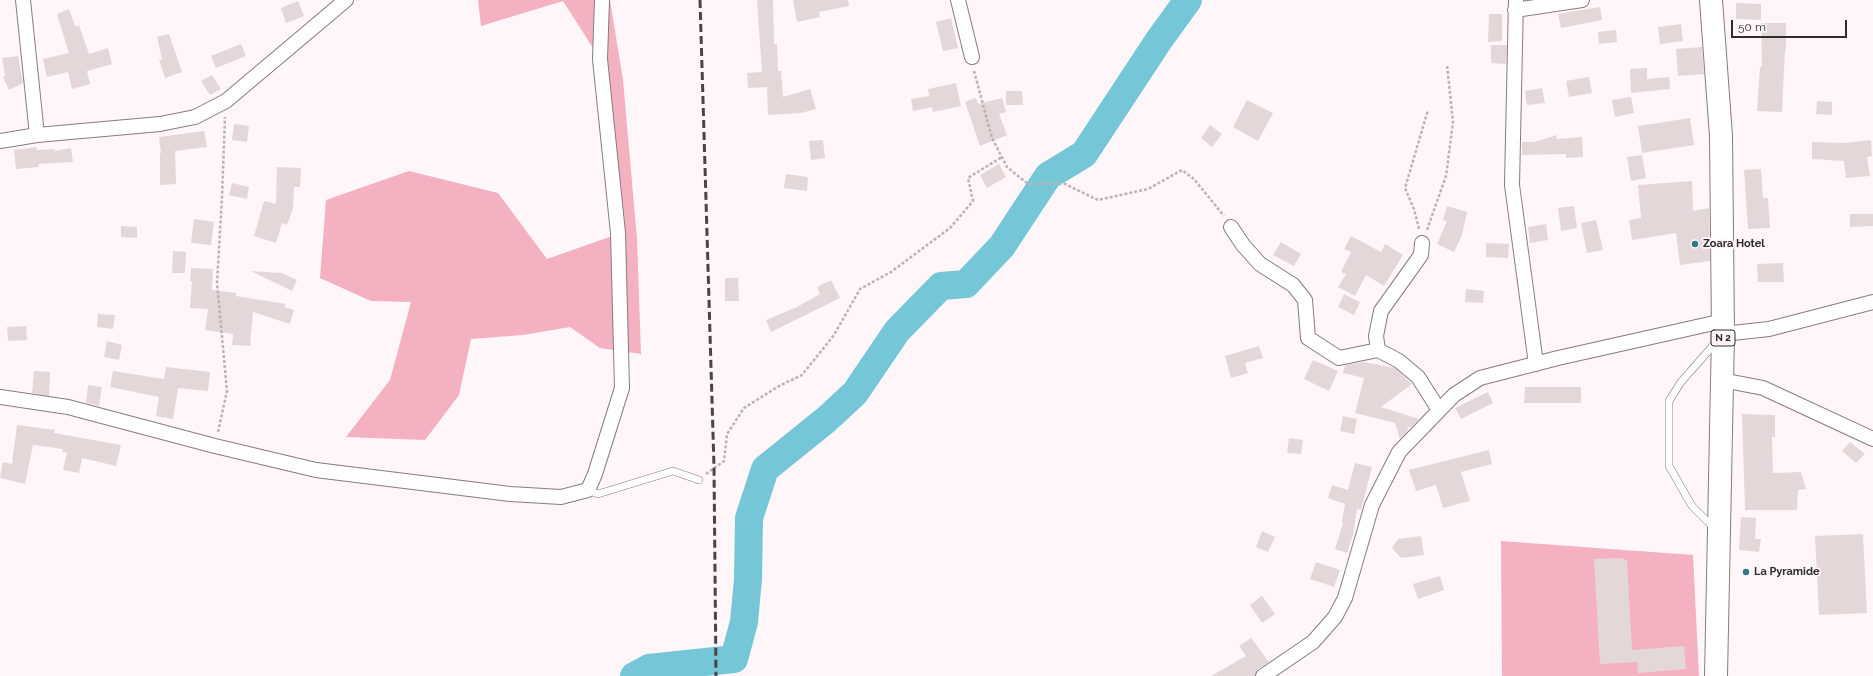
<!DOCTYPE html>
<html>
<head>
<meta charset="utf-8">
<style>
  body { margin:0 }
  #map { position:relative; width:1873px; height:676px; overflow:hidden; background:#fef6f8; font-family:Raleway,sans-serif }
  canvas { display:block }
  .scale { position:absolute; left:1731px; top:20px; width:116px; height:18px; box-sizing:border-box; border:2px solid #2f2a2b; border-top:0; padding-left:5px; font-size:12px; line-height:14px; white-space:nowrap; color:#2f2a2b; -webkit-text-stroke:3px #fef6f8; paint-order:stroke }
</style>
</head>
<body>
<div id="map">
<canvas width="1873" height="676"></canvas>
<div class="scale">50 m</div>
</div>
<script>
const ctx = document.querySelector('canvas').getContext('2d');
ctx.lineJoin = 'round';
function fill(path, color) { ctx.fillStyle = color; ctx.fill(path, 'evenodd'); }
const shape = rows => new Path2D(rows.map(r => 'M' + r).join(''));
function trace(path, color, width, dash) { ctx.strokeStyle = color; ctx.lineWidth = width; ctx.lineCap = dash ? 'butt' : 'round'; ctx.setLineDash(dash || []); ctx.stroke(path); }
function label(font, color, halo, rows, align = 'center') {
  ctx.font = font + ' Raleway,sans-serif'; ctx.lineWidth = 3.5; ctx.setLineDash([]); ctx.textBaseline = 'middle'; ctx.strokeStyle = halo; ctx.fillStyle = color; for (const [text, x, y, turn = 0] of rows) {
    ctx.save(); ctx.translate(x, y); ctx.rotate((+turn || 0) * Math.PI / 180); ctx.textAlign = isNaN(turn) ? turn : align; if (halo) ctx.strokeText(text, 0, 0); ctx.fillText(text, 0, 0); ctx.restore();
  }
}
fill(shape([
  [478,0,610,0,623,80,637,239,641,354,600,348,570,327,523,335,471,339,459,395,425,440,346,437,390,380,411,302,371,301,320,278,326,200,409,171,498,193,547,259,618,234,600,59,563,1,481,26],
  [1501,541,1693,555,1699,676,1502,676]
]), '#f4b1c2');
trace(shape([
  [634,676,649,668,734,659,744,622,748,579,749,518,765,469,827,419,855,393,897,331,941,286,966,284,1002,246,1048,176,1084,154,1159,40,1188,0]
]), '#75c6d7', 28);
fill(shape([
  [757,0,773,0,774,44,777,44,778,71,781,71,783,97,810,89,816,109,801,113,768,115,767,87,748,88,747,73,762,72],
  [793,0,848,0,849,6,819,12,820,17,797,22],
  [298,1,304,16,286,23,281,8],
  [1736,3,1761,4,1761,20,1736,19],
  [1600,7,1602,20,1561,28,1558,14],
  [69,9,75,26,79,25,89,54,108,48,112,64,87,71,90,84,72,89,68,72,47,77,43,59,69,53,57,14],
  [1489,14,1502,14,1502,41,1488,42],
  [951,18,958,48,943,51,936,22],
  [1761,23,1786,23,1786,50,1785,50,1782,112,1757,111,1760,67,1762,67],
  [1681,24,1683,41,1660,44,1658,27],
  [1616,30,1617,42,1599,44,1598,32],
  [169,34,182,72,165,78,159,60,162,59,157,37],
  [241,44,246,56,216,68,211,56],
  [1491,45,1507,45,1506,64,1491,63],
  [1702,47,1704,74,1678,76,1676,49],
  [18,56,23,83,9,90,3,77,5,76,2,58],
  [1647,68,1647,79,1669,77,1670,89,1631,93,1630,69],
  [212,75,221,89,210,95,201,81],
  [1589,77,1592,93,1569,97,1566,81],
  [956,83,961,106,933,112,932,107,913,111,911,99,929,96,928,89],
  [1542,88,1545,103,1527,105,1525,91],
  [1006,91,1022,91,1023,105,1006,105],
  [1631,97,1634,113,1615,117,1612,100],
  [976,98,978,104,1002,98,1006,112,999,114,1007,135,980,146,965,102],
  [1247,100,1273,113,1258,141,1233,127],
  [1817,101,1832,102,1832,115,1816,114],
  [1690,118,1694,145,1642,153,1638,126],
  [234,124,249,126,247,142,232,140],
  [1210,125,1222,134,1212,147,1201,138],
  [204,131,207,147,175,151,176,184,160,185,160,153,161,153,159,137],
  [1556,135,1557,139,1582,137,1583,157,1566,158,1566,154,1522,155,1522,142,1535,142],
  [823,140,825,158,811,160,809,141],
  [1871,140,1872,156,1867,157,1870,176,1846,178,1844,161,1812,159,1812,142,1844,143],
  [36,147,37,150,54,149,55,151,71,148,73,162,38,164,39,167,16,169,14,150],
  [1642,155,1646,178,1631,181,1627,157],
  [999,164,1006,177,987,188,980,175],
  [277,167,301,168,300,187,294,187,293,208,287,225,282,223,276,243,254,236,264,201,276,204],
  [1761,169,1763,198,1768,198,1770,228,1748,229,1744,170],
  [786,174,808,177,807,191,784,188],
  [1692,181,1693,211,1709,208,1710,261,1680,265,1676,233,1632,240,1629,220,1641,218,1638,185],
  [232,183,249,187,247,199,229,195],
  [1447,206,1467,212,1462,235,1454,252,1437,244,1447,221,1443,220],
  [1574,206,1577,228,1561,231,1558,208],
  [1850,214,1873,214,1873,226,1850,227],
  [194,219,214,222,211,245,191,243],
  [1596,220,1603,250,1587,253,1581,223],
  [1546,224,1548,240,1530,243,1528,227],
  [121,226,137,227,137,238,121,237],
  [1351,236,1381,252,1385,244,1403,255,1384,286,1366,275,1355,296,1338,287,1346,274,1341,272,1351,252,1344,249],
  [1281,242,1301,254,1294,266,1273,255],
  [1486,243,1509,244,1508,258,1486,257],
  [173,251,186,252,185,273,172,273],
  [1783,263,1784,282,1758,282,1757,264],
  [191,268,213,269,212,290,236,293,236,296,286,304,284,307,294,310,290,324,253,312,250,346,232,345,233,334,205,330,208,309,190,308,192,281,190,281],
  [251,271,282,273,297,280,292,291],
  [725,278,738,278,739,301,725,301],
  [831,280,840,298,771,332,766,320,797,307,820,294,817,287],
  [1466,289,1484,291,1483,303,1465,302],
  [1344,294,1360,302,1354,315,1338,307],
  [98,314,115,315,113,329,97,327],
  [26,326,27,340,8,341,7,327],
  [107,341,122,345,119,360,104,357],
  [1259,346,1263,358,1245,363,1248,373,1231,378,1225,356],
  [1313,360,1338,371,1329,391,1304,379],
  [1364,362,1395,368,1412,384,1381,407,1419,419,1411,427,1408,427,1407,432,1400,439,1395,423,1355,413,1364,378,1343,373,1345,365],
  [166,367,210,372,208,391,178,388,173,419,156,416,159,397,110,387,113,371,164,379],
  [34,371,50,372,49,396,32,393],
  [88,385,102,387,99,406,86,403],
  [1525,387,1581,387,1581,403,1524,403],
  [1488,392,1493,403,1461,419,1455,408],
  [1742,414,1775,415,1775,437,1772,437,1773,473,1801,472,1806,489,1798,490,1797,510,1745,510],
  [1343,416,1357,419,1354,434,1340,431],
  [17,425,55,430,54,433,121,445,116,466,82,458,79,473,63,470,67,453,62,452,63,449,33,445,25,484,0,478,3,462,12,464],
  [1289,438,1303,440,1301,454,1287,453],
  [1850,442,1865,454,1856,463,1842,451],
  [1489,450,1492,464,1461,472,1470,501,1443,508,1436,485,1416,491,1409,470],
  [1355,463,1372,467,1361,510,1357,509,1353,535,1347,553,1335,549,1343,523,1342,522,1345,504,1328,498,1332,485,1348,490],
  [1741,517,1756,518,1755,539,1761,539,1759,552,1739,550],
  [1262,531,1275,537,1268,552,1256,547],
  [1863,534,1867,613,1819,615,1815,536],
  [1421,536,1424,555,1401,558,1392,548,1398,539],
  [1623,558,1624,560,1627,560,1632,650,1684,646,1686,669,1638,673,1637,662,1600,664,1594,559],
  [1316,562,1340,570,1334,587,1310,579],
  [1440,576,1444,590,1418,599,1413,584],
  [1262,596,1275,614,1262,623,1250,605],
  [1251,638,1269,662,1258,669,1255,676,1211,676,1246,656,1239,646]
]), '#e4d7da');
const service = shape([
  [588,490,598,494,673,471,699,480],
  [1714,528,1692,506,1669,466,1669,401,1681,382,1718,340]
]);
const minor = shape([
  [23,0,37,135],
  [958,0,972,57],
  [1516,0,1512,185,1536,364],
  [1515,10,1582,0],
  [0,141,37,135,160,124,195,117,226,101,346,0],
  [1231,227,1243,245,1260,264,1293,285,1305,300,1308,338,1339,358,1378,350,1399,361,1418,377,1439,410],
  [1723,334,1769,329,1873,302],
  [1378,350,1376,336,1381,311,1421,255,1422,243],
  [1722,380,1763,388,1873,439],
  [0,397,68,407,215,446,316,470,510,494,561,497,588,490,595,474,622,388,618,233,600,59,602,0],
  [1263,676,1313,642,1335,617,1345,598,1372,505,1399,452,1454,395,1480,378,1558,358,1723,321]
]);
const primary = shape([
  [1711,0,1721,136,1723,334,1716,676]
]);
trace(service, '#877b7e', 8);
trace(minor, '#877b7e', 16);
trace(primary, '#877b7e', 24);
trace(shape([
  [974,71,992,138,1007,167,1028,184,1063,183,1098,200,1148,189,1182,170,1194,179,1224,216],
  [1419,229,1414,209,1405,188,1428,110],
  [1427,230,1446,176,1453,122,1447,65],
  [218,432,227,391,217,283,222,197,225,117],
  [706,474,724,461,727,434,744,408,779,386,802,375,834,335,860,289,891,272,950,228,973,201,968,178,1002,157]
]), '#bbb4b6', 2.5, [3, 2]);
trace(service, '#fff', 7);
trace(minor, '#fff', 14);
trace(primary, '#fff', 22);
trace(shape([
  [700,0,714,467,716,676]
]), '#494445', 3, [8, 4]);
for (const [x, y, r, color] of [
  [1695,244,4,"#347987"],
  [1746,572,4,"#347987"]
]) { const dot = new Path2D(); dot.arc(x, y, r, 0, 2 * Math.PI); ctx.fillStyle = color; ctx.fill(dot); trace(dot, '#fef6f8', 1.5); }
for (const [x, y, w] of [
  [1723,338,24]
]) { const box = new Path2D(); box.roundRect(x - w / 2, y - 8, w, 16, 3); ctx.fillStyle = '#fef6f8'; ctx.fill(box); trace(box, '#2f2a2b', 1); }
label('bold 10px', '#2f2a2b', null, [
  ["N 2",1723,338]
]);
label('bold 11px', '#2f2a2b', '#fef6f8', [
  ["Zoara Hotel",1703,244],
  ["La Pyramide",1754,572]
], 'left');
</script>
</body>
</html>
